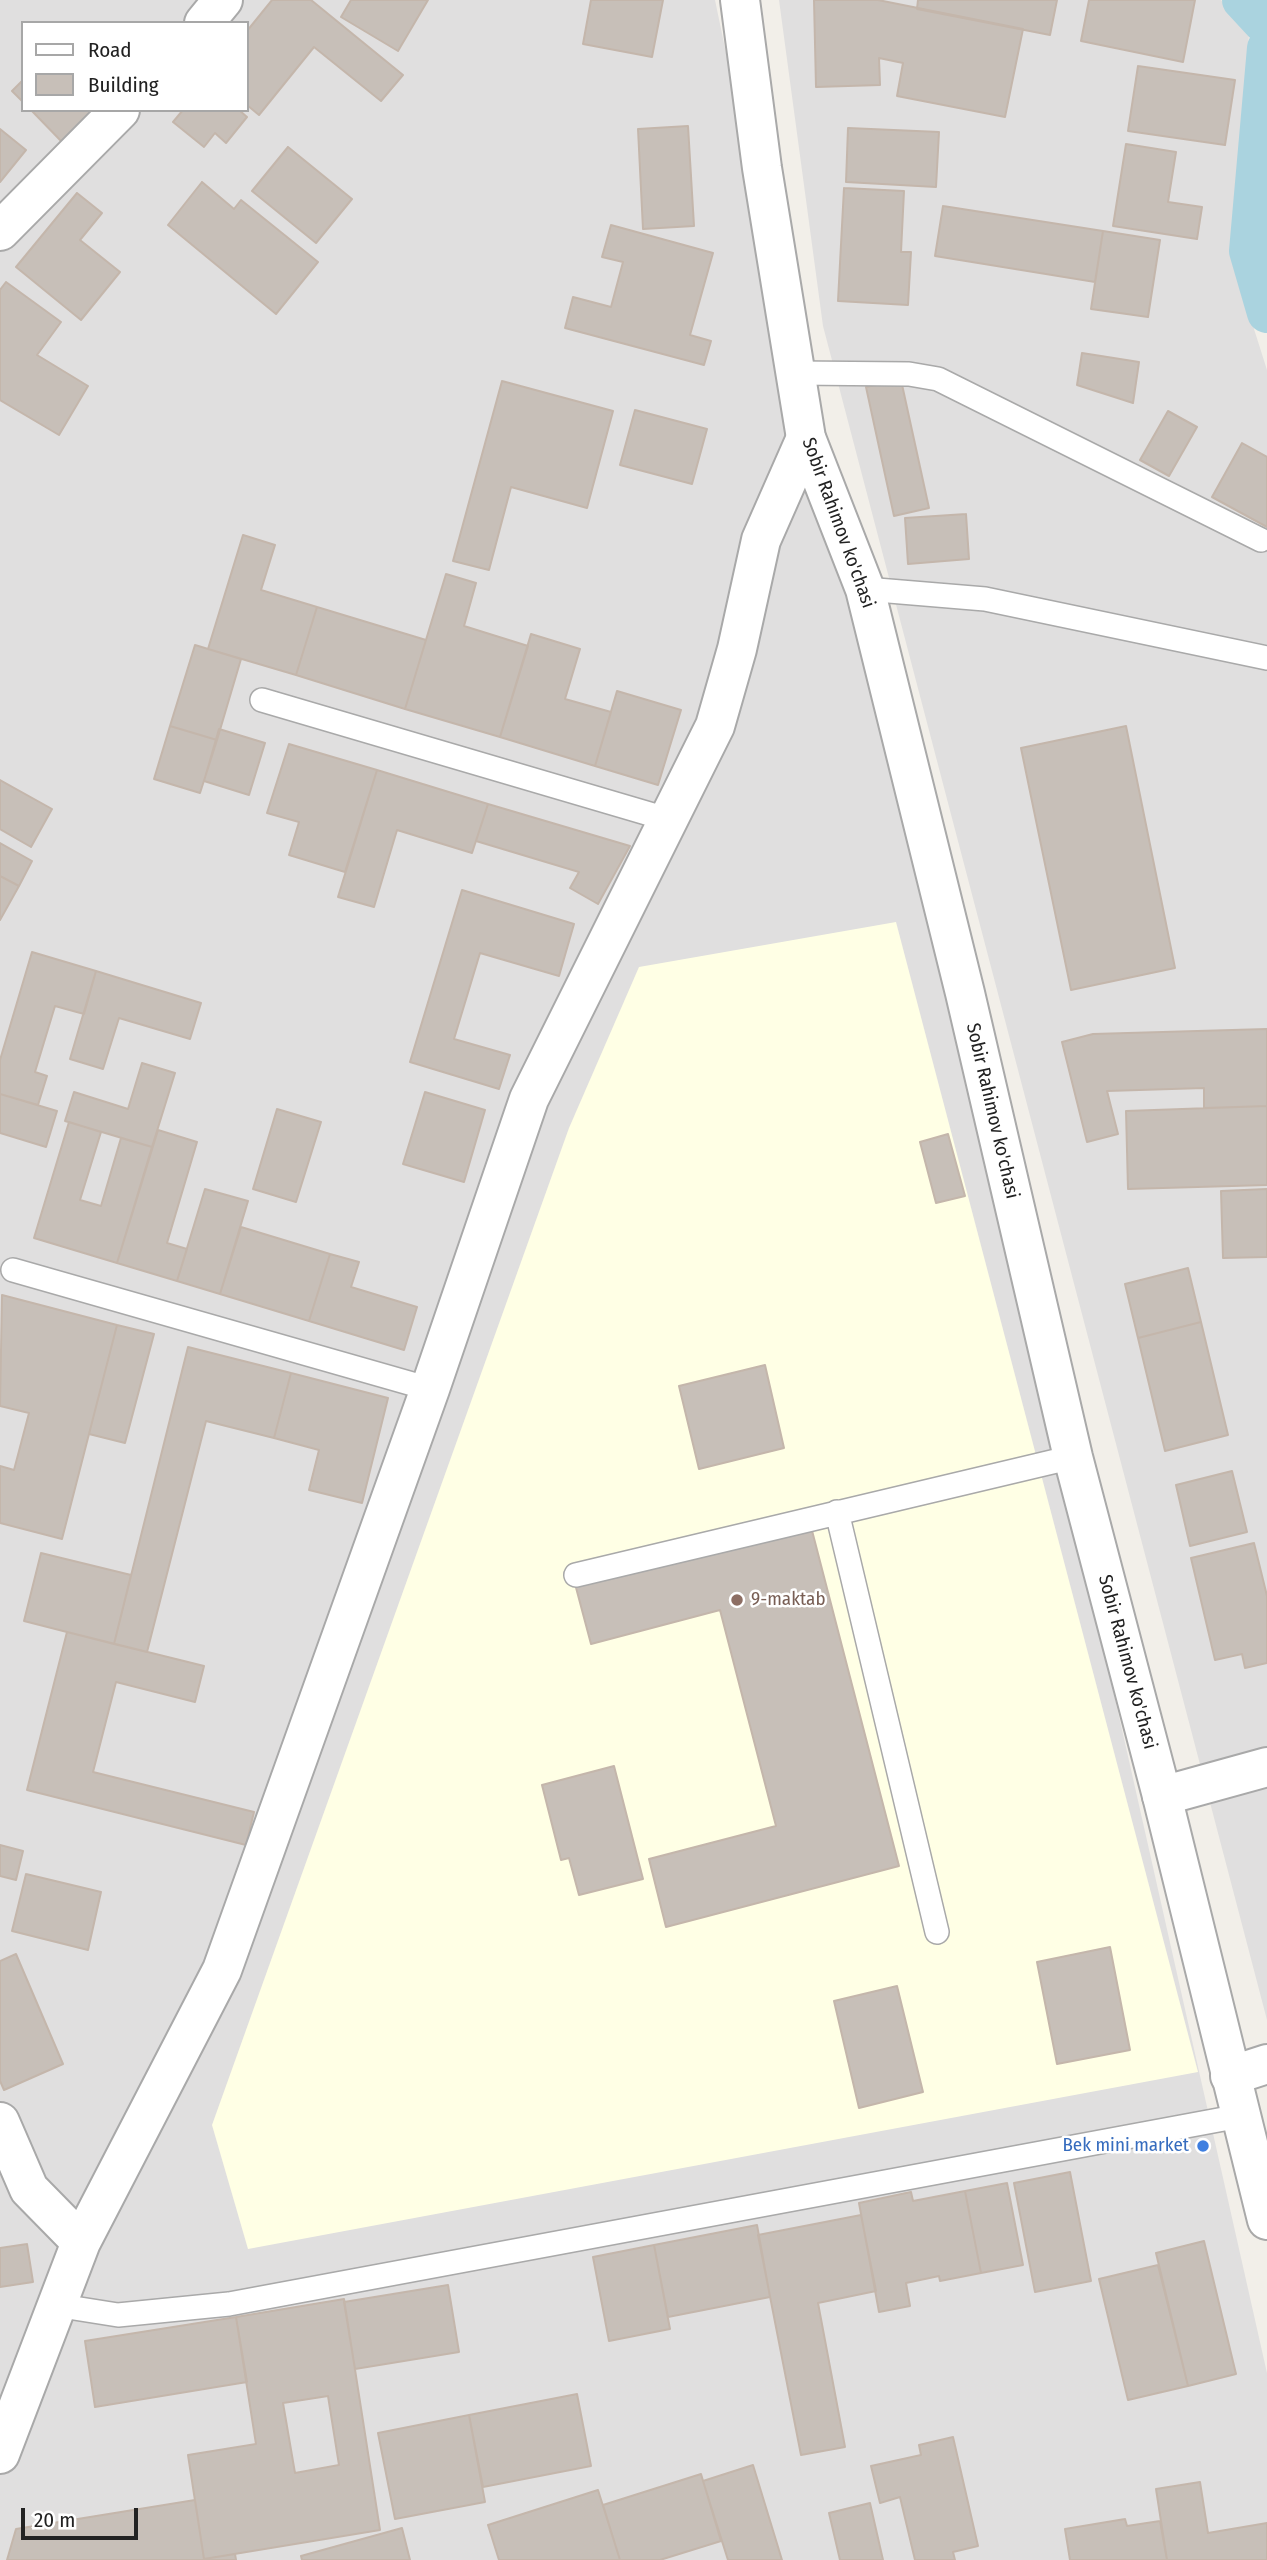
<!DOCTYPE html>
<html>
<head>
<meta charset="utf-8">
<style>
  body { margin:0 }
  #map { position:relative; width:1267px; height:2560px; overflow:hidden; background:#f2efe9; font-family:"Fira Sans Condensed",sans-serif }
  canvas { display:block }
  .legend { position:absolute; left:21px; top:21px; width:228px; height:91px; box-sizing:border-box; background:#fff; border:2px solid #a7a7a7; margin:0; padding:9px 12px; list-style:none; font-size:21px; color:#222 }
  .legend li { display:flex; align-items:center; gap:14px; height:35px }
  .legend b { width:35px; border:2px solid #a7a7a7 }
  .scale { position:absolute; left:21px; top:2508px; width:117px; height:32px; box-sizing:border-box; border:4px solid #222; border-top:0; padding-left:9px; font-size:21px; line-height:24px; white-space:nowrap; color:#222; -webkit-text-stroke:5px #fff; paint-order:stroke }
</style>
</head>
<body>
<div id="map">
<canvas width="1267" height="2560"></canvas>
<ul class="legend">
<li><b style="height:9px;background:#fff"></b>Road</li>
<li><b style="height:19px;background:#c7bfb8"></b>Building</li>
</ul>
<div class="scale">20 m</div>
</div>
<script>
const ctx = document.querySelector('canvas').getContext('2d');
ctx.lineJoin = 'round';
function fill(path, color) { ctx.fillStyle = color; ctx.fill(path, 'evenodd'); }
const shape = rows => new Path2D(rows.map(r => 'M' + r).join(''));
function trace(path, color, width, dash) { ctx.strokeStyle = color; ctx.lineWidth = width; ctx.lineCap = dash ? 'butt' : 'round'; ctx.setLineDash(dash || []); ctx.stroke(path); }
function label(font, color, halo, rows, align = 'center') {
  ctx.font = font + ' "Fira Sans Condensed",sans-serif'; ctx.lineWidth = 5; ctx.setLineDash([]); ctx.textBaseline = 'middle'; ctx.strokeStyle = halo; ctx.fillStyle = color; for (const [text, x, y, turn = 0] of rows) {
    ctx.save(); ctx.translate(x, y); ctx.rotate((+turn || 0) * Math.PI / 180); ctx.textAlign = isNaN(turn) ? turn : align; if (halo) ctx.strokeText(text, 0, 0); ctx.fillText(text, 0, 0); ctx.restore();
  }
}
fill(shape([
  [0,0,715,0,806,438,865,589,1267,2373,1267,2560,0,2560],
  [23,23,247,23,247,110,23,110],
  [779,0,1221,0,1249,33,1235,269,1267,370,1267,2020,823,326]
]), '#e0dfdf');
fill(shape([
  [896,922,1198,2072,248,2249,212,2125,569,1128,639,967]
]), '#ffffe5');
trace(shape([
  [1242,0,1267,27],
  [1267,48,1249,251,1267,313]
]), '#aad3df', 40);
const building = shape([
  [272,0,311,0,403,75,381,101,314,47,259,115,247,105,247,31,272,0],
  [351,0,428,0,398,51,341,17,351,0],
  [591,0,663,0,652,57,583,44,591,0],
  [814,0,878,0,1023,29,1005,117,897,96,903,63,879,58,880,85,816,87,814,0],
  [918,0,1057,0,1050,35,917,9,918,0],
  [1089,0,1195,0,1183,62,1081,41,1089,0],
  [1138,66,1235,80,1225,145,1128,131,1138,66],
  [23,80,23,102,12,91,23,80],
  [31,110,94,110,62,142,31,110],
  [183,110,239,110,247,117,226,143,215,133,204,147,173,122,183,110],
  [688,126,694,226,643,229,638,129,688,126],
  [848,128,939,132,936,187,846,182,848,128],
  [0,129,26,150,0,182,0,129],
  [1126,144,1176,152,1168,202,1202,207,1197,239,1113,226,1126,144],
  [288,147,352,199,316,243,252,191,288,147],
  [202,182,234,209,241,200,318,262,276,314,168,225,202,182],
  [844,188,904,191,901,252,911,252,908,305,838,301,844,188],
  [77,193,102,213,80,240,120,272,81,320,16,267,77,193],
  [943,206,1103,231,1095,282,935,256,943,206],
  [611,225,713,253,690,335,711,341,704,365,565,328,573,297,611,307,623,262,602,257,611,225],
  [1103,231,1160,240,1148,317,1091,309,1103,231],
  [6,282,61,322,37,355,88,386,59,435,0,400,0,290,6,282],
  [1082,353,1139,362,1133,403,1077,385,1082,353],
  [901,380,929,508,894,516,866,387,901,380],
  [502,381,613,411,587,508,511,487,489,570,453,561,502,381],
  [635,410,707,429,692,484,620,465,635,410],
  [1168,411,1197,427,1169,476,1140,460,1168,411],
  [1242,443,1267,457,1267,527,1212,497,1242,443],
  [966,514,969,559,908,564,905,518,966,514],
  [243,535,275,545,261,590,317,607,296,675,208,649,243,535],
  [446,574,476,583,464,626,528,646,500,737,405,709,446,574],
  [317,607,426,640,405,709,296,675,317,607],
  [531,634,580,649,565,699,611,712,595,766,500,737,531,634],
  [195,645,241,659,217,740,170,726,195,645],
  [617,691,681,710,658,785,595,766,617,691],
  [170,726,217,740,200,793,154,779,170,726],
  [1126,726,1175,968,1071,990,1021,748,1126,726],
  [219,729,265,743,249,795,204,781,219,729],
  [289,744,377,770,345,872,289,855,299,822,267,813,289,744],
  [377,770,488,804,472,853,397,830,374,907,338,897,377,770],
  [0,780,52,809,31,847,0,829,0,780],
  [488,804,630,846,598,904,570,888,579,872,476,841,488,804],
  [0,843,32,861,19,886,0,876,0,843],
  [0,876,19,886,0,920,0,876],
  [462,890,574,924,559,976,480,953,454,1039,510,1055,499,1089,410,1062,462,890],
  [32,952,96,971,84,1014,55,1006,35,1072,47,1076,38,1105,0,1094,0,1060,32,952],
  [96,971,201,1003,190,1039,119,1018,103,1069,70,1059,96,971],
  [1267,1029,1267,1106,1204,1108,1204,1088,1107,1091,1118,1134,1087,1142,1062,1042,1093,1034,1267,1029],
  [142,1063,175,1073,152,1147,65,1121,74,1092,128,1109,142,1063],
  [425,1092,485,1110,464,1182,403,1164,425,1092],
  [0,1094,57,1111,46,1147,0,1133,0,1094],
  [1267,1106,1267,1185,1128,1189,1126,1111,1267,1106],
  [277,1109,321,1122,296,1202,253,1189,277,1109],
  [69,1122,101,1132,80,1200,101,1206,121,1138,152,1147,117,1263,34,1238,69,1122],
  [158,1130,197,1142,167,1243,187,1249,177,1281,117,1263,158,1130],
  [948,1134,965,1196,936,1203,920,1142,948,1134],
  [205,1189,248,1201,220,1294,177,1281,205,1189],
  [1267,1189,1267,1257,1223,1258,1221,1191,1267,1189],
  [241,1227,330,1254,309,1321,220,1294,241,1227],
  [330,1254,359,1262,351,1287,417,1307,404,1350,309,1321,330,1254],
  [1188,1268,1201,1322,1138,1338,1125,1284,1188,1268],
  [2,1295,117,1325,62,1539,0,1523,0,1466,14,1470,29,1413,0,1406,2,1295],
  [1201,1322,1228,1435,1165,1451,1138,1338,1201,1322],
  [117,1325,154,1334,125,1443,89,1434,117,1325],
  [188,1347,291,1373,274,1438,206,1421,147,1652,114,1644,188,1347],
  [765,1365,784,1448,699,1469,679,1386,765,1365],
  [291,1373,388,1398,362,1503,309,1490,319,1450,274,1438,291,1373],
  [1232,1471,1247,1532,1190,1546,1176,1485,1232,1471],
  [809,1519,899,1866,666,1927,649,1859,776,1826,720,1610,591,1644,574,1580,809,1519],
  [1254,1543,1267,1596,1267,1663,1245,1668,1242,1654,1215,1660,1191,1558,1254,1543],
  [41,1553,131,1575,114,1644,24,1621,41,1553],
  [67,1632,204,1666,195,1702,116,1682,93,1772,254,1812,246,1845,27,1790,67,1632],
  [614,1766,643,1879,579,1895,569,1858,561,1860,542,1785,614,1766],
  [0,1845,23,1851,16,1880,0,1876,0,1845],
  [26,1874,101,1892,88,1950,12,1931,26,1874],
  [1110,1947,1130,2050,1057,2064,1037,1962,1110,1947],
  [16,1954,63,2064,4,2090,0,2081,0,1961,16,1954],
  [897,1986,923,2092,859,2108,834,2001,897,1986],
  [1070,2172,1091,2281,1035,2292,1014,2183,1070,2172],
  [1007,2183,1023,2265,981,2273,965,2191,1007,2183],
  [965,2191,981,2273,940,2281,939,2276,906,2283,910,2306,879,2312,859,2203,911,2192,913,2201,965,2191],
  [861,2215,876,2291,818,2303,845,2447,801,2455,758,2235,861,2215],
  [757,2225,770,2297,668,2317,654,2245,757,2225],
  [1204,2241,1236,2374,1188,2386,1156,2253,1204,2241],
  [27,2244,33,2282,0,2287,0,2248,27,2244],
  [654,2245,670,2329,609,2341,593,2257,654,2245],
  [1158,2265,1188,2386,1128,2400,1099,2279,1158,2265],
  [448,2285,459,2352,355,2369,344,2302,448,2285],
  [344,2299,380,2530,204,2559,188,2455,256,2444,236,2317,344,2299],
  [328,2396,339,2465,295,2473,283,2403,328,2396],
  [236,2317,247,2382,95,2407,85,2341,236,2317],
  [577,2394,591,2466,483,2487,469,2415,577,2394],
  [469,2415,485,2502,395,2519,378,2433,469,2415],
  [953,2437,978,2546,953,2552,955,2560,915,2560,900,2497,880,2503,871,2466,921,2455,919,2445,953,2437],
  [753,2465,782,2560,728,2560,703,2481,753,2465],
  [701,2474,721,2541,660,2560,620,2560,603,2505,701,2474],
  [1200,2482,1208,2533,1267,2523,1267,2560,1167,2560,1156,2489,1200,2482],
  [598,2490,620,2560,499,2560,488,2525,598,2490],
  [195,2500,204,2559,235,2554,236,2560,7,2560,16,2529,195,2500],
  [870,2503,883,2560,840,2560,829,2513,870,2503],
  [1125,2519,1127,2526,1160,2521,1167,2560,1070,2560,1065,2529,1125,2519],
  [402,2528,410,2560,302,2560,301,2556,402,2528]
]);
fill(building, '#c7bfb8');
trace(building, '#c4b6ab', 2);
const service = shape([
  [794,373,909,374,938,379,1261,540],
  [865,589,985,599,1267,658],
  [262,700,670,820],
  [13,1270,430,1389],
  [837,1512,937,1932],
  [576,1575,1073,1457],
  [55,2305,118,2315,229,2304,1240,2116]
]);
const minor = shape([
  [204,23,223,0],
  [0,231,120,110],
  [1162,1796,1267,1767],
  [1230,2076,1267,2064],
  [0,2122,29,2189,81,2242],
  [0,2454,81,2242,222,1970,430,1389,529,1099,715,726,737,649,761,540,806,438]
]);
const tertiary = shape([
  [740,0,762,168,806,438,865,589,965,993,1073,1457,1162,1796,1267,2220]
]);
trace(service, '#a9a9a9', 26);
trace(minor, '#a9a9a9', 42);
trace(tertiary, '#a9a9a9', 42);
trace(service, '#fff', 23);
trace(minor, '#fff', 38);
trace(tertiary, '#fff', 38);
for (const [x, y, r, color] of [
  [737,1600,7,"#8d6e63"],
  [1203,2146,7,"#3f7fe0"]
]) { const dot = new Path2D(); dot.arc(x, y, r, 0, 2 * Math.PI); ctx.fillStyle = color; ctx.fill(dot); trace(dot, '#fff', 2.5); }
label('19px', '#222', '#fff', [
  ["Sobir Rahimov ko'chasi",838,523,70],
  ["Sobir Rahimov ko'chasi",992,1111,77],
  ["Sobir Rahimov ko'chasi",1127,1662,75]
]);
label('19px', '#785e54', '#fff', [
  ["9-maktab",751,1600]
], 'left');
label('19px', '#366cbe', '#fff', [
  ["Bek mini market",1189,2146]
], 'right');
</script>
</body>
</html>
